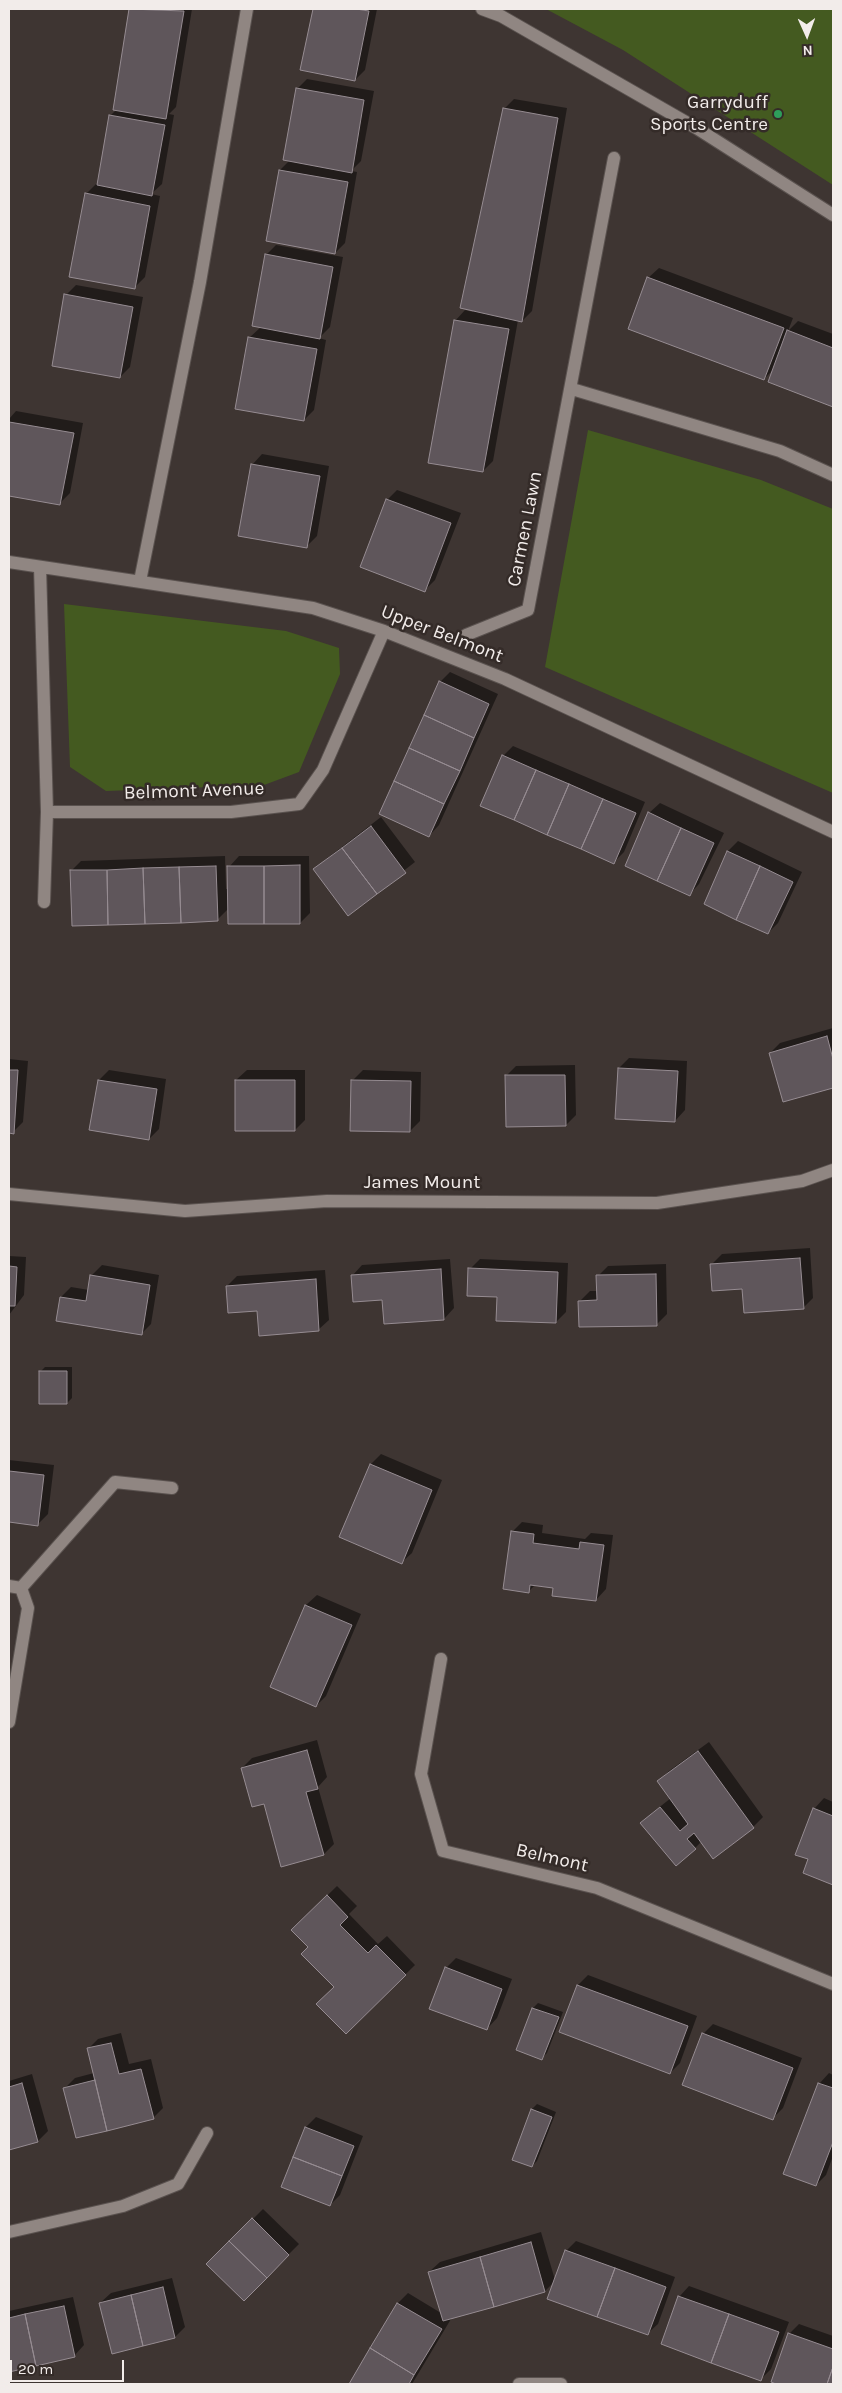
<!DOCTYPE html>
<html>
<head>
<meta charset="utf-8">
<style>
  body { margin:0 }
  #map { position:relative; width:842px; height:2393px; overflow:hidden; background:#3e3532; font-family:Karla,sans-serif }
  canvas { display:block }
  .frame { position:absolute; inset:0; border:10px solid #f2ecea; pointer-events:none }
  .north { position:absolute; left:782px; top:10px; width:50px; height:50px; -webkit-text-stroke:4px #342b28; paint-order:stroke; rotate:178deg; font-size:14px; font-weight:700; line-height:20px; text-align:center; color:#f2ecea }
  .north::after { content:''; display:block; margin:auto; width:18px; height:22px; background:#f2ecea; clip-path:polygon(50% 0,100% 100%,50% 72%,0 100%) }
  .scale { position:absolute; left:10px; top:2360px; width:114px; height:22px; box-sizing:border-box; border:2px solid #f2ecea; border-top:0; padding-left:6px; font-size:15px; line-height:18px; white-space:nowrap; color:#f2ecea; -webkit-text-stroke:4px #342b28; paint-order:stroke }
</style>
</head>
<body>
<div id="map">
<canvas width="842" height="2393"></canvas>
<div class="frame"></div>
<div class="north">N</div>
<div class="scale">20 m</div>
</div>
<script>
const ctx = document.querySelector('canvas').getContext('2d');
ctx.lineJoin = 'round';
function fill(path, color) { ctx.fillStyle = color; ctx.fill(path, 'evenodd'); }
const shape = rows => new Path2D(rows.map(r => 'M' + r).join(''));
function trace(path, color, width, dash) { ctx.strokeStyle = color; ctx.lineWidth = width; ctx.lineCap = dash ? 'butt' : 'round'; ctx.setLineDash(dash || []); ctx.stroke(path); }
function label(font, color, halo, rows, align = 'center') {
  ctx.font = font + ' Karla,sans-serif'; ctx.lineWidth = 5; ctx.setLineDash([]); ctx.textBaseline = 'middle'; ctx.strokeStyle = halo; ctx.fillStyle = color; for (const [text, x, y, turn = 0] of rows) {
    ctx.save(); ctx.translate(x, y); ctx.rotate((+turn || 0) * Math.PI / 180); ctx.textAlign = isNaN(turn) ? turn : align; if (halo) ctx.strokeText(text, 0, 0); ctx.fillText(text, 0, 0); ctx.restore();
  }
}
fill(shape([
  [546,9,833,9,833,185,623,50],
  [588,430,761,480,833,509,833,793,545,667],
  [64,604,286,631,339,648,340,674,299,772,264,785,106,791,70,767]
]), '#445a20');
fill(shape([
  [130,9,192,9,176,107,169,114,174,115,162,184,151,194,160,196,145,277,134,288,86,194,96,184,98,184,110,116,117,109,114,109],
  [314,9,377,9,365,70,355,80,302,69],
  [307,79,374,91,361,161,351,171,357,172,345,243,335,253,268,240,280,170,290,160,297,89],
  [514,99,567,108,532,311,522,321,518,320,493,461,483,471,455,321,465,310,473,312,504,109],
  [276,245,343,257,330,327,319,338,326,340,314,410,304,420,249,338,261,327,266,255],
  [659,268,793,318,788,331,798,321,833,334,833,406,769,382,774,369,764,379,648,278],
  [76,285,143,297,130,367,120,377,66,295],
  [16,411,83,423,70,493,60,503,9,494,9,419],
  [262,454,329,466,317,536,306,547,252,465],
  [397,490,461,513,435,580,425,590,387,500],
  [450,672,498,694,439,825,429,836,440,682],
  [513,746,645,802,624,852,614,862,503,756],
  [660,803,724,833,699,884,689,895,649,813],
  [381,817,415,862,348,914,315,870,325,860],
  [738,841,802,872,778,923,768,933,706,904,728,851],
  [225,856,226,889,229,889,229,867,239,856,309,856,310,913,300,923,229,908,217,920,71,871,81,861],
  [833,1028,833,1087,784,1101,770,1053,780,1043],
  [629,1058,687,1061,685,1110,675,1121,619,1068],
  [9,1059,28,1061,23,1122,13,1132,9,1132],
  [575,1065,576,1115,566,1125,506,1076,516,1066],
  [109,1070,166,1079,159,1129,149,1139,91,1129,99,1080],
  [247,1070,305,1070,305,1120,295,1130,236,1080],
  [363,1070,421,1072,420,1121,410,1131,352,1081],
  [810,1248,813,1298,803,1308,743,1288,712,1264,722,1254],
  [9,1256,26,1257,24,1295,9,1315],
  [450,1259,454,1308,444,1319,383,1299,352,1276,362,1265],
  [480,1259,568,1263,566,1312,556,1322,470,1269],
  [666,1264,667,1314,657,1324,580,1301,590,1291,598,1291,598,1276,608,1266],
  [102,1265,159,1275,151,1324,141,1334,61,1297,71,1287,89,1290,92,1275],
  [325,1270,329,1320,318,1330,258,1310,227,1286,237,1276],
  [45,1367,72,1367,72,1398,67,1403,40,1372],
  [381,1454,442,1480,412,1553,401,1563,371,1464],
  [9,1460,54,1465,48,1514,38,1524,9,1521],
  [522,1522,543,1525,542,1533,585,1539,591,1533,613,1535,606,1589,596,1600,554,1587,536,1584,529,1591,512,1532],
  [317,1595,361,1614,326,1696,316,1706,271,1686,306,1605],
  [317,1740,327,1777,318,1787,334,1844,324,1854,264,1802,242,1768,252,1758],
  [709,1742,763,1817,753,1827,702,1841,695,1848,652,1813,671,1798,659,1781,669,1771],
  [824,1798,833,1802,833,1883,804,1873,810,1858,814,1809],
  [337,1886,357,1906,349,1914,378,1944,387,1936,415,1965,346,2033,335,1987,309,1947,292,1930],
  [456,1958,512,1979,497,2018,487,2029,446,1968],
  [588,1975,697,2016,680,2063,670,2073,560,2031,578,1985],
  [538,2003,563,2012,547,2053,542,2058,518,2049,533,2008],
  [713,2024,802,2058,783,2108,773,2118,703,2034],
  [121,2033,129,2064,151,2059,163,2108,153,2118,65,2088,75,2078,94,2073,88,2049,98,2039],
  [829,2073,833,2075,833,2156,826,2175,816,2185,819,2084],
  [32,2074,48,2131,38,2141,9,2149,9,2081],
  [537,2104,556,2112,537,2161,532,2166,513,2159,532,2109],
  [316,2117,363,2136,340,2195,330,2205,282,2187,306,2127],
  [263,2209,299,2244,244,2299,208,2264],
  [541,2232,555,2280,566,2251,576,2241,675,2277,658,2324,647,2334,555,2281,545,2291,450,2318,451,2319,412,2384,350,2384,398,2303,408,2293,441,2313,429,2272,440,2262],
  [172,2278,185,2327,175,2337,100,2303,111,2293],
  [689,2286,789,2322,771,2369,761,2379,679,2297],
  [73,2297,84,2345,74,2356,9,2370,9,2311],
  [799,2324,833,2336,833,2384,780,2384,772,2382,789,2334]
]), '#0007');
const building = shape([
  [129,9,184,11,166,119,113,110,129,9],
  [313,9,356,9,369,11,355,81,300,70,313,9],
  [296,88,364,100,352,173,283,160,296,88],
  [503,108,558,118,522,322,460,308,503,108],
  [109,115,165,125,152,196,97,185,109,115],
  [279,170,348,182,335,254,266,241,279,170],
  [85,193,150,206,135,289,69,277,85,193],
  [265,254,333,267,320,339,252,326,265,254],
  [647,277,784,328,764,380,628,329,647,277],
  [64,294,133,307,120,378,52,366,64,294],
  [454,320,509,329,483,472,428,463,454,320],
  [787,330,833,348,833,407,768,382,787,330],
  [248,337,317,349,304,421,235,409,248,337],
  [9,422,74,433,60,505,9,496,9,422],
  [251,464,320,476,307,548,238,536,251,464],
  [386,499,451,523,425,592,360,567,386,499],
  [439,681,489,704,474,738,424,715,439,681],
  [424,715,474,738,460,771,409,748,424,715],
  [409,748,460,771,444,804,394,781,409,748],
  [502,755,536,770,514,820,480,806,502,755],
  [536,770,569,784,547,835,514,820,536,770],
  [394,781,444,804,429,837,379,814,394,781],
  [569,784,603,799,581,849,547,835,569,784],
  [603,799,636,813,614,864,581,849,603,799],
  [648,812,681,828,657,881,625,866,648,812],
  [371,826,406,873,377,894,342,848,371,826],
  [681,828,714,843,690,896,657,881,681,828],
  [342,848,377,894,348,916,313,869,342,848],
  [727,851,760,866,736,920,704,904,727,851],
  [300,865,300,924,264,924,264,866,300,865],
  [216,866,218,921,181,923,179,867,216,866],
  [227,866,264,866,264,924,228,924,227,866],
  [760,866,793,882,768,934,736,920,760,866],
  [179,867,181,923,145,924,143,868,179,867],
  [143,868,145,924,108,925,107,870,143,868],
  [70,870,107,870,108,925,72,926,70,870],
  [827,1036,833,1059,833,1088,783,1102,769,1053,827,1036],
  [618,1068,678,1071,675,1122,615,1119,618,1068],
  [9,1070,18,1070,14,1134,9,1133,9,1070],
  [505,1075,565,1075,566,1126,506,1127,505,1075],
  [98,1080,157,1089,149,1140,89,1130,98,1080],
  [235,1080,295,1080,295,1131,235,1131,235,1080],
  [351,1080,411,1081,410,1132,350,1131,351,1080],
  [800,1258,804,1309,744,1313,742,1289,712,1291,710,1264,800,1258],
  [9,1266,17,1267,15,1306,9,1306,9,1266],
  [468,1268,558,1272,556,1323,496,1321,497,1297,467,1296,468,1268],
  [441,1269,444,1320,384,1324,382,1300,353,1302,351,1275,441,1269],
  [656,1274,657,1326,579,1327,578,1301,597,1300,596,1275,656,1274],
  [90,1275,150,1285,142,1335,56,1321,60,1297,86,1301,90,1275],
  [316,1279,319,1331,259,1336,257,1311,228,1313,226,1286,316,1279],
  [39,1371,67,1371,67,1404,39,1404,39,1371],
  [370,1464,432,1490,402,1564,339,1537,370,1464],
  [9,1471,44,1475,38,1526,9,1522,9,1471],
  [511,1531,534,1534,533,1543,579,1549,580,1542,604,1545,596,1601,552,1596,553,1588,530,1585,529,1593,503,1589,511,1531],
  [305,1605,352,1625,316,1707,270,1687,305,1605],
  [307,1750,318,1789,306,1792,324,1855,281,1867,264,1804,252,1807,241,1768,307,1750],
  [698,1751,754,1828,713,1859,694,1833,687,1839,696,1849,676,1866,640,1823,660,1807,680,1831,688,1824,657,1781,698,1751],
  [813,1808,833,1816,833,1885,803,1873,808,1859,795,1855,813,1808],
  [327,1895,348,1917,340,1925,368,1953,376,1945,406,1975,346,2034,316,2004,334,1987,301,1954,308,1947,291,1930,327,1895],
  [445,1967,502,1989,487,2030,429,2009,445,1967],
  [577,1985,688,2026,670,2074,559,2032,577,1985],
  [532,2008,559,2017,542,2060,516,2050,532,2008],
  [702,2033,793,2068,773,2120,682,2085,702,2033],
  [111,2043,119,2074,141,2069,154,2119,107,2131,87,2048,111,2043],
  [95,2080,107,2131,76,2138,63,2088,95,2080],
  [22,2083,38,2142,9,2150,9,2087,22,2083],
  [818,2083,833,2088,833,2142,816,2186,783,2174,818,2083],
  [531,2109,552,2117,532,2167,512,2160,531,2109],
  [305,2127,354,2146,342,2176,293,2157,305,2127],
  [293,2157,342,2176,330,2206,281,2187,293,2157],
  [252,2218,289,2255,267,2278,229,2241,252,2218],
  [229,2241,267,2278,244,2301,206,2264,229,2241],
  [531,2242,545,2292,494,2307,480,2257,531,2242],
  [565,2250,615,2268,597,2317,547,2299,565,2250],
  [480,2257,494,2307,443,2321,428,2272,480,2257],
  [615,2268,666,2287,648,2335,597,2317,615,2268],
  [163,2287,175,2338,143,2346,131,2295,163,2287],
  [131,2295,143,2346,112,2354,99,2303,131,2295],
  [678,2296,729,2314,711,2363,661,2344,678,2296],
  [397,2303,442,2329,414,2375,370,2348,397,2303],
  [64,2306,75,2357,36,2366,25,2314,64,2306],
  [25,2314,36,2366,9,2372,9,2318,25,2314],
  [729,2314,779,2332,761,2381,711,2363,729,2314],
  [788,2333,833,2349,833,2367,827,2384,776,2384,771,2382,788,2333],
  [370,2348,414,2375,409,2384,349,2384,370,2348],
  [833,2367,833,2384,827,2384,833,2367]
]);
fill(building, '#5f565b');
trace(building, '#968c92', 1);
const minor = shape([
  [482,9,501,16,698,129,833,215],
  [572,389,780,451,833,475],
  [9,562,313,608,384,631,505,679,833,832],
  [40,567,47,812,44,902],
  [140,581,200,282,247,9],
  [466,635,528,610,614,158],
  [47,812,231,812,299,804,323,770,384,631],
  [9,1194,185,1211,327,1201,657,1203,802,1181,833,1170],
  [9,1586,21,1588,28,1608,9,1722],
  [21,1588,115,1482,172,1488],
  [441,1659,421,1774,443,1851,597,1888,833,1984],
  [9,2232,123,2206,178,2184,207,2133],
  [519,2384,561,2384]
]);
trace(minor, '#5a524f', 14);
trace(minor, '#908682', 12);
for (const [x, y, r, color] of [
  [778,114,5,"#2e9e5b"]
]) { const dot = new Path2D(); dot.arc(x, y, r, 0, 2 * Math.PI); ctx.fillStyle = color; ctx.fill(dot); trace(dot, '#342b28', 2); }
label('19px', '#f2ecea', '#342b28', [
  ["Garryduff",768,103],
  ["Sports Centre",768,125]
], 'right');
label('19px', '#f2ecea', '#342b28', [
  ["Carmen Lawn",525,529,-79],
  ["Upper Belmont",442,634,21],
  ["Belmont Avenue",194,791,-2],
  ["James Mount",422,1183],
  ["Belmont",552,1858,13]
]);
</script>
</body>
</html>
